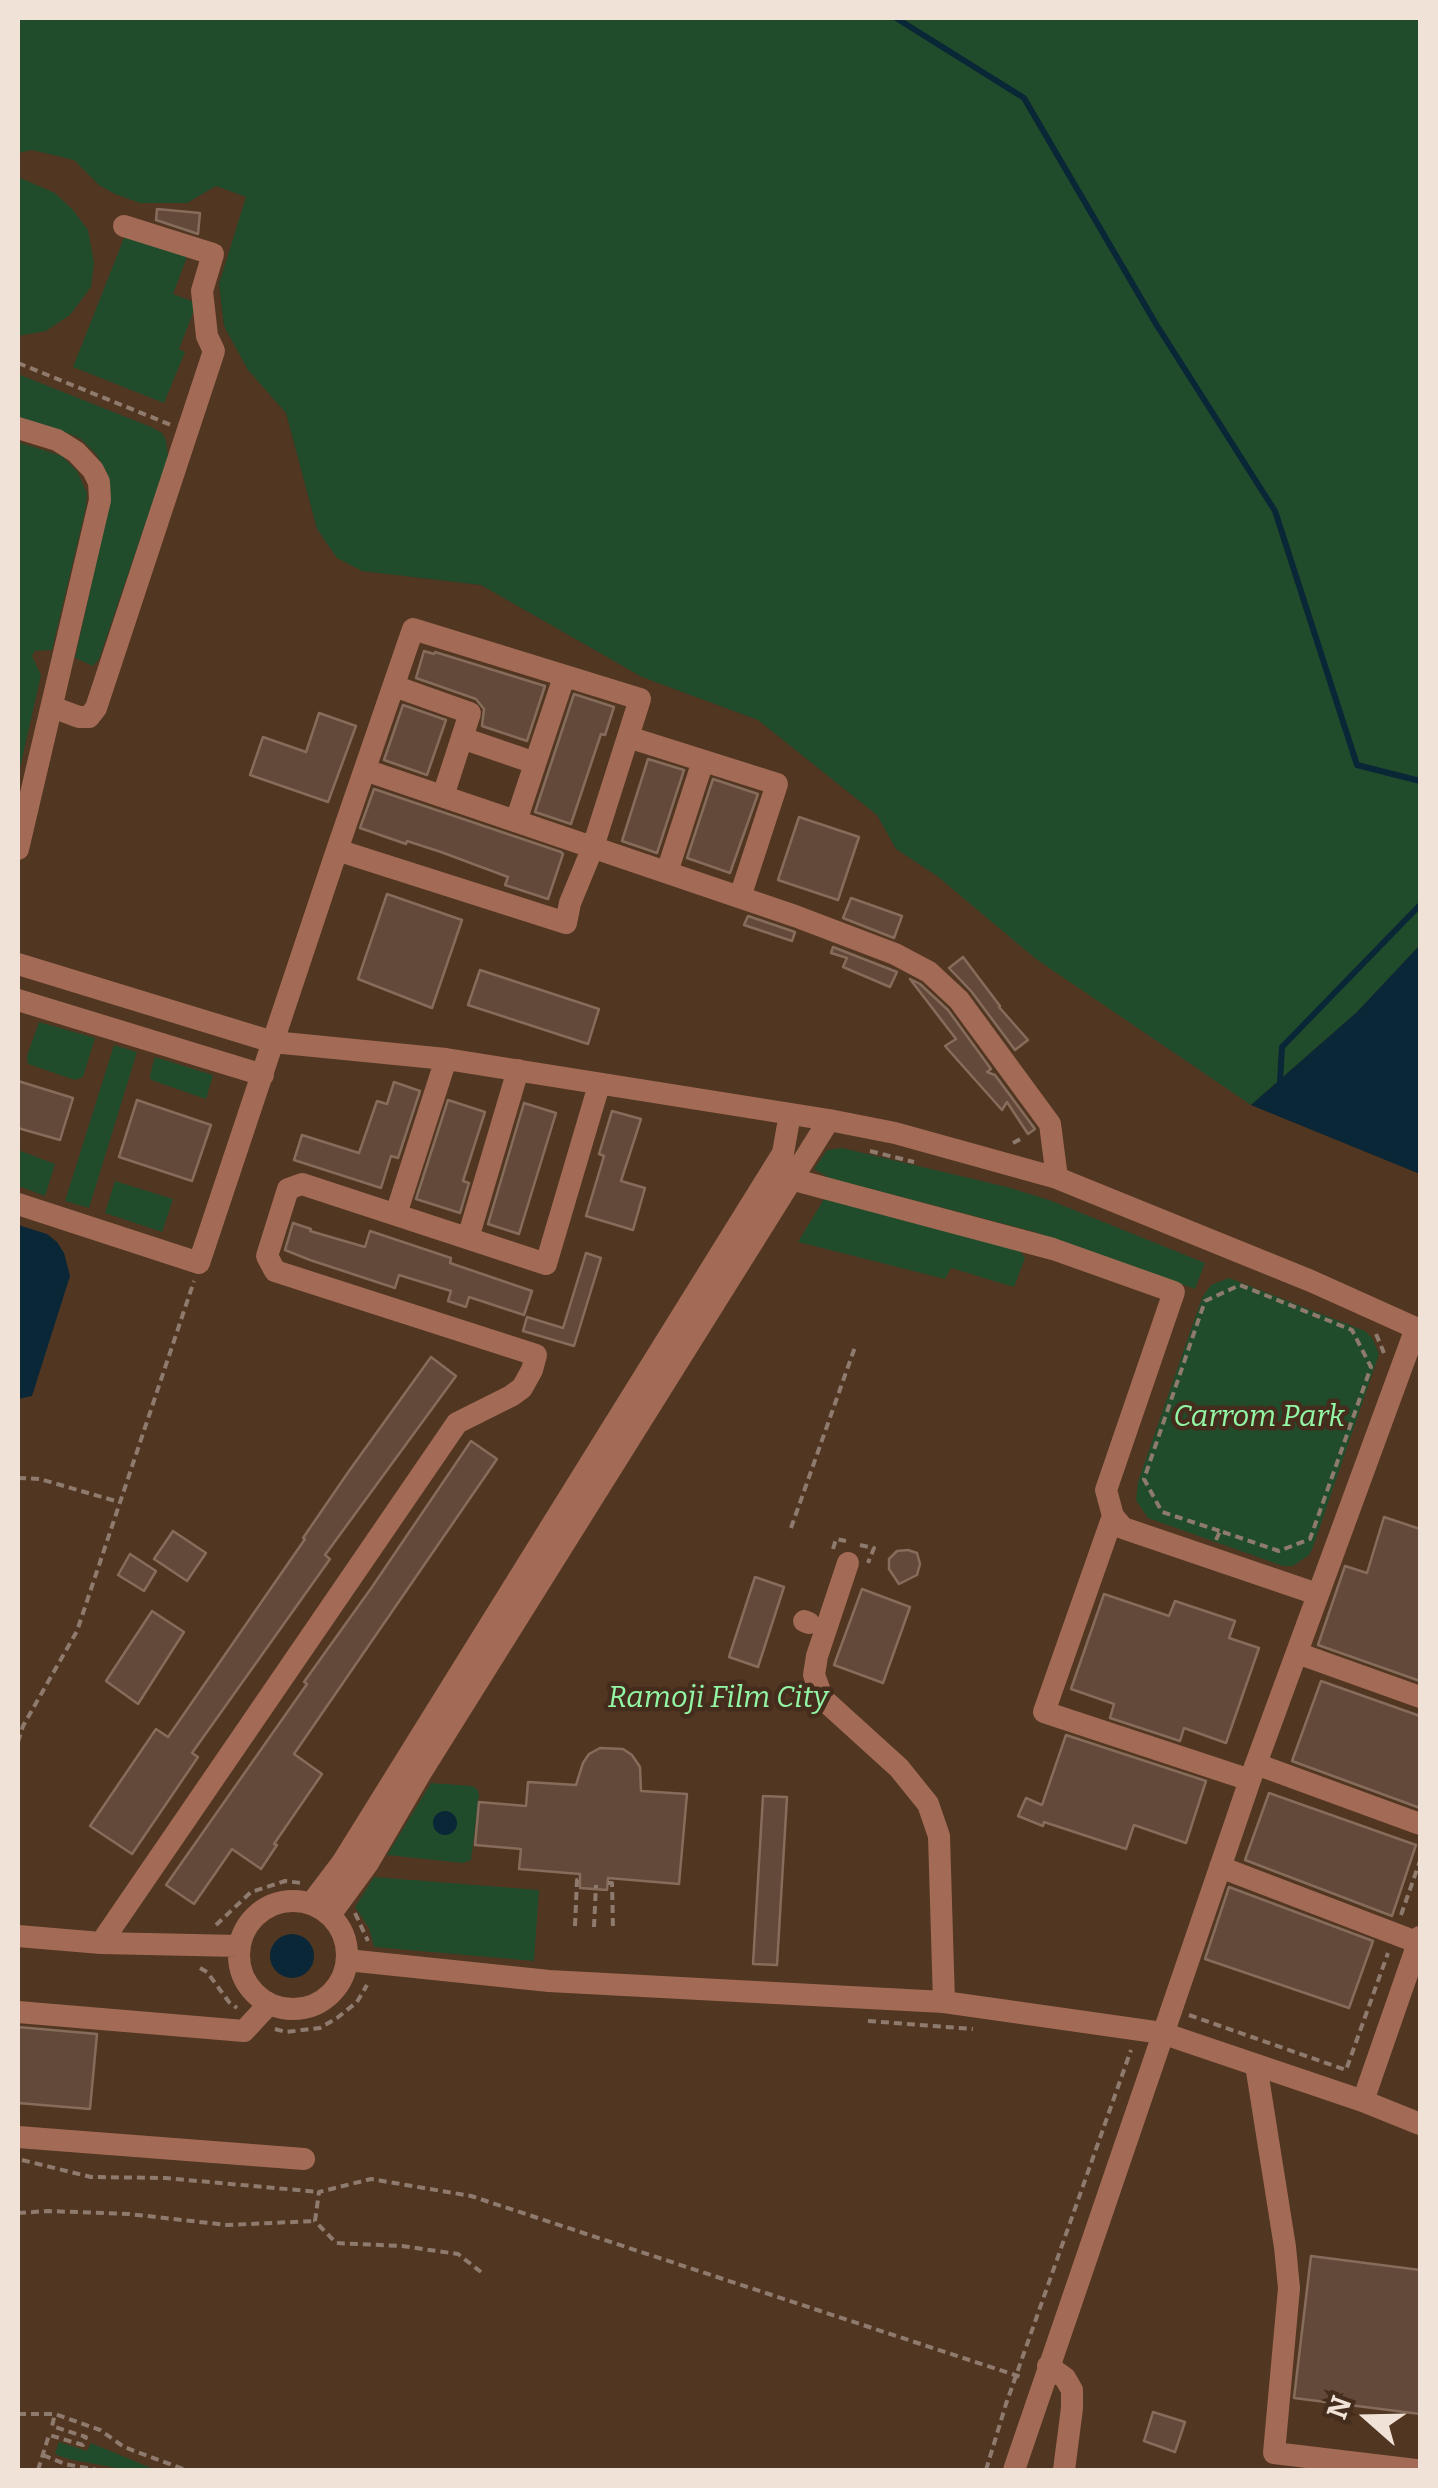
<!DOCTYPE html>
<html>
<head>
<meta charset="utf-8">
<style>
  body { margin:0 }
  #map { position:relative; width:1438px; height:2488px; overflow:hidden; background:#442d1d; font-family:Bitter,serif }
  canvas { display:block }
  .frame { position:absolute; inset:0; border:20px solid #f1e2d8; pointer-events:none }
  .north { position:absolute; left:1318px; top:2368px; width:100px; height:100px; -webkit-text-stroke:8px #442d1d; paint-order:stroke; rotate:290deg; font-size:28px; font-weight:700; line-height:40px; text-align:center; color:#f1e2d8 }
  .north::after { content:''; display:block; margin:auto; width:35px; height:45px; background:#f1e2d8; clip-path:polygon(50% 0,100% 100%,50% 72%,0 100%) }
</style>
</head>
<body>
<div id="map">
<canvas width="1438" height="2488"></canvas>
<div class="frame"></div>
<div class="north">N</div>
</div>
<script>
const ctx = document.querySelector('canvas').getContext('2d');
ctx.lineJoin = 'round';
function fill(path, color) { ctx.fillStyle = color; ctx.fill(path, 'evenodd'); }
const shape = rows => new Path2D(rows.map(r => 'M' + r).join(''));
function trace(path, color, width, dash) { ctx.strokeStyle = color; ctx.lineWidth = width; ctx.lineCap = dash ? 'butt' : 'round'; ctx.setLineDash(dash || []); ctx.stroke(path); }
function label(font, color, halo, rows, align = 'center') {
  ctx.font = font + ' Bitter,serif'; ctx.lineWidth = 9; ctx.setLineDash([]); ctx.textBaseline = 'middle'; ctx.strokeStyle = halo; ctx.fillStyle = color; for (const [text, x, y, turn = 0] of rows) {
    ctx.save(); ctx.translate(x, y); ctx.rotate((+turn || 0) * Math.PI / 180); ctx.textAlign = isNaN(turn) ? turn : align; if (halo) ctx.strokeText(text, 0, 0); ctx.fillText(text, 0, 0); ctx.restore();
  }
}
fill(shape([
  [32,150,75,160,99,185,115,194,187,203,216,186,247,197,219,284,224,326,248,370,286,413,317,529,362,571,481,585,642,677,758,720,877,815,896,849,937,876,1251,1105,1420,1174,1420,2470,18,2470,18,153]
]), '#513622');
fill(shape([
  [18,18,1420,18,1420,945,1357,1012,1251,1105,1036,959,937,876,896,849,877,815,758,720,642,677,481,585,362,571,337,558,317,529,286,413,248,370,224,326,219,284,246,197,216,186,187,203,140,203,115,194,99,185,74,160,32,150,18,153],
  [18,177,55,193,73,210,88,230,94,263,91,287,70,315,46,331,18,336],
  [126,233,187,257,173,294,197,303,179,349,185,352,164,403,73,367],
  [18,374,151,427,162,433,166,440,168,457,99,659,93,666,75,658,110,501,108,475,96,454,81,439,70,434,18,418],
  [18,442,62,456,77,471,87,493,86,507,52,650,35,651,32,656,41,675,18,777],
  [39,1022,95,1038,83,1077,75,1080,28,1064,27,1056],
  [114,1045,137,1052,89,1208,65,1201],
  [155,1057,213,1075,206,1099,151,1080,150,1075],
  [842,1148,1007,1187,1049,1200,1205,1263,1195,1289,1035,1232,829,1178,814,1169,827,1150],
  [18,1150,55,1164,45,1196,18,1186],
  [115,1181,173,1199,162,1232,105,1213],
  [824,1199,1020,1251,1025,1258,1014,1287,951,1268,945,1279,798,1242],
  [1229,1278,1365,1331,1372,1338,1379,1354,1313,1547,1309,1555,1293,1566,1283,1566,1148,1518,1136,1500,1138,1482,1202,1298,1211,1285],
  [431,1783,472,1786,477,1789,479,1795,471,1860,463,1863,387,1855],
  [374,1877,539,1890,534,1961,374,1947,369,1928,355,1907],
  [59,2442,87,2451,91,2443,156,2470,128,2470,68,2459,55,2454]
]), '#214c2b');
fill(shape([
  [1420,945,1420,1174,1251,1105,1357,1012],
  [18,1225,47,1234,57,1242,64,1253,70,1276,32,1396,18,1399],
  '433 1823a12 12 0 1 1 24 0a12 12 0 1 1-24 0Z',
  '270 1956a22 22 0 1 1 44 0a22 22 0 1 1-44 0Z'
]), '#092737');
trace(shape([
  [896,18,1024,98,1156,324,1275,511,1357,765,1420,781],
  [1284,1083,1280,1081,1282,1047,1420,905]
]), '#092737', 6);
const building = shape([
  [157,209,200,213,198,234,156,220,157,209],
  [424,651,434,654,435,652,545,686,527,741,482,726,484,709,476,699,416,678,424,651],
  [574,694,614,707,605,735,601,734,571,824,535,812,574,694],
  [403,705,446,720,427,775,384,760,403,705],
  [319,713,356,726,328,802,250,775,263,737,306,752,319,713],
  [648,759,684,770,657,853,622,841,648,759],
  [713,779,758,794,730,873,687,858,713,779],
  [374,789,561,852,563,854,548,899,505,885,508,877,441,852,407,841,406,844,360,828,374,789],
  [799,817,859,837,838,900,778,880,799,817],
  [387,894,462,920,432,1008,358,979,387,894],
  [851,898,902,916,894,938,843,918,851,898],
  [748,916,795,932,792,941,744,925,748,916],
  [833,947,897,972,890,987,843,967,847,958,831,953,833,947],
  [963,957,1000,1006,999,1007,1028,1040,1015,1050,971,991,949,968,963,957],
  [480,970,599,1009,588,1044,468,1005,480,970],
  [910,979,920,984,948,1010,991,1069,987,1072,995,1075,1035,1129,1028,1134,1007,1102,1002,1110,945,1046,956,1039,910,979],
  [18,1081,73,1098,60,1140,18,1128,18,1081],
  [394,1082,420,1091,398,1158,391,1156,381,1188,294,1160,302,1135,359,1153,377,1101,387,1104,394,1082],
  [137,1100,211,1125,192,1181,119,1157,137,1100],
  [448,1100,485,1112,463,1181,469,1183,460,1213,416,1199,448,1100],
  [524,1103,556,1113,519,1234,488,1224,524,1103],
  [612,1111,641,1119,621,1181,645,1188,633,1230,586,1216,604,1156,599,1154,612,1111],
  [293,1223,311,1229,310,1231,365,1247,370,1231,451,1258,450,1263,532,1291,524,1315,469,1297,466,1307,448,1301,451,1291,399,1275,395,1288,310,1260,285,1250,293,1223],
  [586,1253,601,1258,574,1346,523,1331,527,1317,563,1328,586,1253],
  [431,1357,456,1376,325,1555,330,1559,192,1753,198,1757,132,1854,90,1826,156,1729,168,1737,305,1539,303,1538,349,1471,431,1357],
  [471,1441,497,1459,294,1754,322,1774,274,1844,277,1845,261,1869,232,1849,194,1904,166,1885,307,1684,304,1682,372,1587,471,1441],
  [1384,1517,1420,1529,1420,1681,1318,1645,1345,1566,1367,1573,1384,1517],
  [173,1531,206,1553,187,1581,154,1559,173,1531],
  [908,1550,917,1553,920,1564,917,1575,899,1584,889,1569,889,1559,897,1551,908,1550],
  [130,1554,156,1571,144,1591,118,1575,130,1554],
  [755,1577,784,1587,758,1667,729,1657,755,1577],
  [862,1589,910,1607,883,1683,834,1665,862,1589],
  [1104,1594,1169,1616,1175,1601,1235,1621,1229,1638,1259,1648,1226,1743,1184,1728,1180,1741,1110,1718,1114,1704,1071,1689,1104,1594],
  [152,1611,184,1632,138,1704,106,1681,152,1611],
  [1321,1681,1420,1716,1420,1808,1292,1761,1321,1681],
  [1066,1735,1206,1781,1186,1843,1134,1825,1126,1849,1044,1822,1043,1826,1018,1816,1026,1798,1042,1805,1066,1735],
  [600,1748,623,1749,632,1755,640,1767,641,1791,687,1794,679,1884,608,1878,607,1890,580,1888,580,1874,519,1869,521,1849,475,1845,479,1802,526,1806,528,1782,576,1785,583,1763,589,1754,600,1748],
  [1269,1793,1416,1845,1392,1916,1245,1860,1269,1793],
  [763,1796,787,1797,777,1965,753,1964,763,1796],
  [1229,1887,1373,1941,1349,2008,1205,1959,1229,1887],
  [18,2027,97,2034,90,2109,18,2103,18,2027],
  [1311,2256,1420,2270,1420,2414,1294,2398,1311,2256],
  [1153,2412,1185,2422,1175,2452,1144,2441,1153,2412]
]);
fill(building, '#624939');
trace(building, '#866c5b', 2.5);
trace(shape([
  [18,363,171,425],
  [1013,1143,1024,1137],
  [870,1151,914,1162],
  [1376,1334,1384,1353],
  [18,1478,40,1479,119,1502],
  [791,1528,855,1347],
  [1216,1540,1220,1531,1279,1551,1310,1539,1371,1367,1352,1330,1240,1285,1205,1301,1144,1479,1162,1512,1220,1531],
  [860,1545,874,1548,868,1563],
  [833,1549,836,1539,846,1541],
  [18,1742,23,1726,77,1631,194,1281],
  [608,1883,612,1883,613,1929],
  [355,1913,368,1941],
  [1401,1915,1420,1861],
  [216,1925,251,1892,285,1881,301,1883],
  [575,1926,577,1880,580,1880],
  [594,1927,596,1885],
  [200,1968,207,1972,229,2002,237,2008],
  [1189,2015,1346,2070,1388,1953],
  [868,2021,973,2029],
  [275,2029,286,2032,320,2028,337,2018,357,2002,367,1985],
  [22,2160,91,2177,165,2178,319,2192],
  [18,2213,48,2211,129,2214,227,2225,315,2221],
  [481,2272,458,2254,402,2246,336,2243,315,2221,319,2192,371,2179,471,2196,1024,2378],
  [18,2414,55,2414,100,2430,124,2447,186,2470],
  [43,2455,65,2464,97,2470],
  [38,2470,49,2435,83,2445,86,2437,52,2426,55,2414],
  [986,2470,1006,2404,1131,2050]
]), '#8e7b6d', 4, [8, 5]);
trace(shape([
  [18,428,57,440,76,452,93,470,99,482,100,500,18,849],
  [394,686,470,713,443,796],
  [52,707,79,717,89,717,96,708,214,351,207,336,202,291,213,254,124,226],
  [628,737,777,784,740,897],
  [462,738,535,763],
  [365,770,795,916,895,954,929,972,959,1000,1050,1124,1057,1178],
  [516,821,564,677],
  [667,872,703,761],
  [18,964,273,1042,446,1059,829,1120,895,1133,1057,1178,1311,1281,1420,1330],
  [18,1000,263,1075],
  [791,1179,1053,1249,1174,1292,1106,1490,1113,1516,1123,1528,1317,1594],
  [18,1204,199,1263,337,850,413,629,640,699,593,847,570,903,566,923,337,850],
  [396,1214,446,1059],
  [468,1238,518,1070],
  [1113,1516,1044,1712,1250,1780],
  [848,1563,817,1656,814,1675,823,1699,899,1768,928,1804,939,1836,944,2002],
  [804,1621,809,1623],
  [1297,1653,1420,1697],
  [1256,1764,1420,1824],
  [1220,1867,1419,1943],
  '239 1955a54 54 0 1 1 108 0a54 54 0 1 1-108 0Z',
  [311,1904,342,1863,783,1153,790,1114],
  [330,1915,368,1863,420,1774,829,1120],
  [18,1936,101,1943,239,1946],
  [101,1943,457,1423,511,1396,522,1388,532,1370,536,1355,275,1271,267,1256,288,1189,302,1184,546,1264,599,1085],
  [347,1960,549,1981,944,2002,1162,2033,1363,2101,1420,2124],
  [18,2012,244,2031,269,2004],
  [1256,2065,1285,2247,1289,2288,1274,2453,1416,2470],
  [1363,2101,1420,1937],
  [18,2137,304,2159],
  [1048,2366,1065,2378,1072,2390,1072,2408,1064,2470],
  [1014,2470,1250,1780,1416,1328]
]), '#a36b55', 22);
label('italic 30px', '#92f6a5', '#442d1d', [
  ["Carrom Park",1259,1418],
  ["Ramoji Film City",718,1699]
]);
</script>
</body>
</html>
